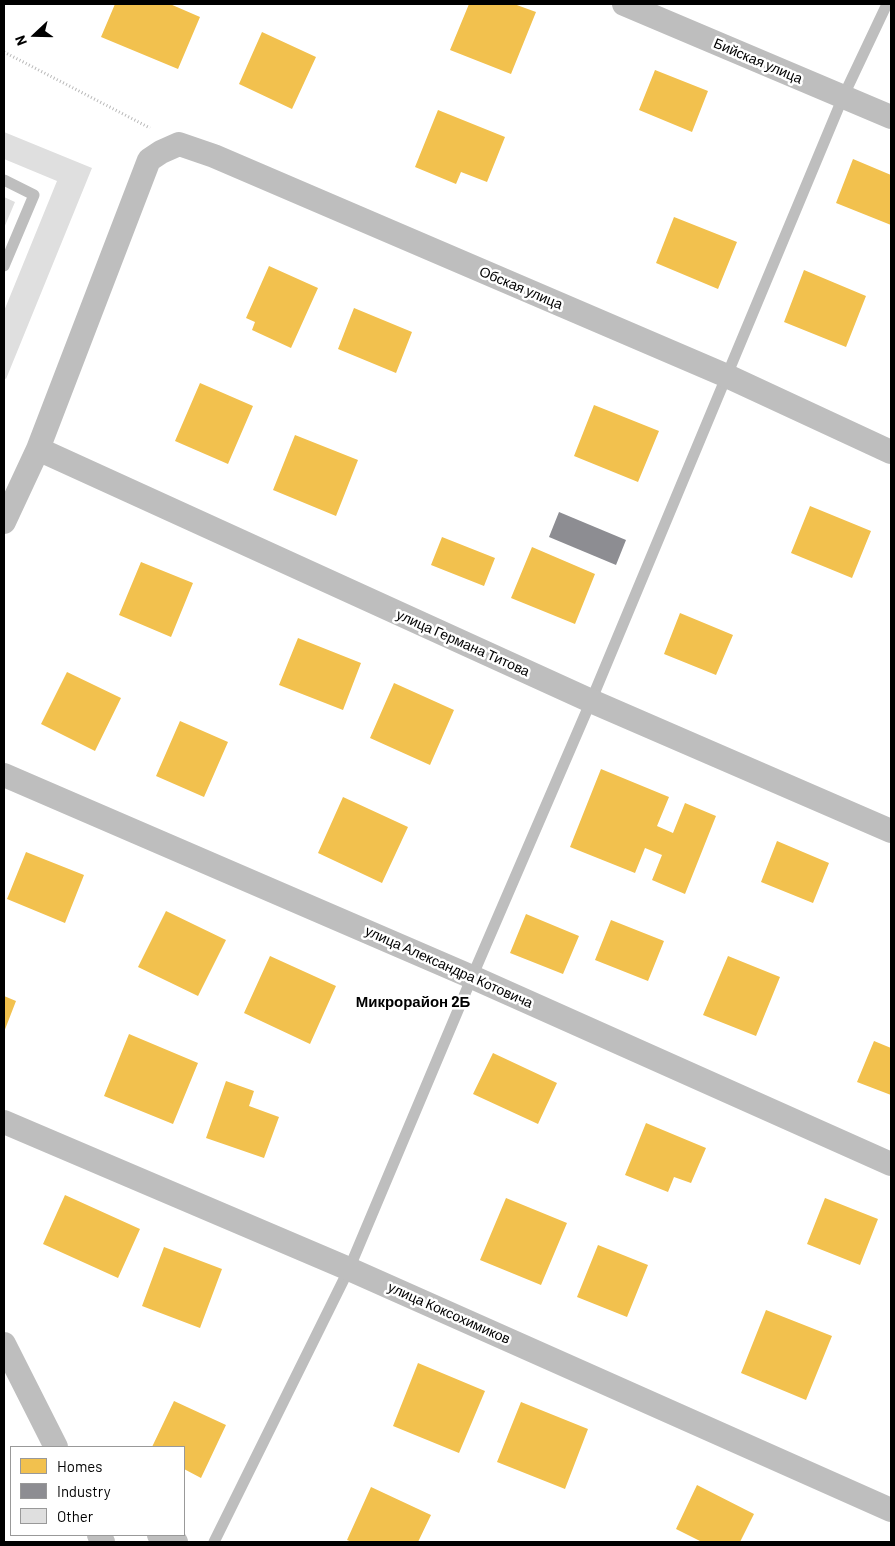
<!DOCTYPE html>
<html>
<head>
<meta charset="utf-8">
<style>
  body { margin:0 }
  #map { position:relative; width:895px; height:1546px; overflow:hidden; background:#fff; font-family:Barlow,sans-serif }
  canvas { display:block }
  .frame { position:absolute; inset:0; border:5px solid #000; pointer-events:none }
  .legend { position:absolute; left:10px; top:1446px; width:175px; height:90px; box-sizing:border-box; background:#fff; border:1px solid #999; margin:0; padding:6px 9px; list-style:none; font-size:15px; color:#000 }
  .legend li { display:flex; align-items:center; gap:10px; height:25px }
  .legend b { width:25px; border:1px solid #999 }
  .north { position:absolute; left:10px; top:10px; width:50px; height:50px; -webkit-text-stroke:4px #fff; paint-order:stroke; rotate:249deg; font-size:14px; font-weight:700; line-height:20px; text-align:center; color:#000 }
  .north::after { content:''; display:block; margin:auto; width:18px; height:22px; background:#000; clip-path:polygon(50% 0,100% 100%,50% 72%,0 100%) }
</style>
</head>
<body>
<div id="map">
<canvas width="895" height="1546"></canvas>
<div class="frame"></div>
<ul class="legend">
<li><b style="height:14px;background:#f2c14e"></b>Homes</li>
<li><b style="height:14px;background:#8d8d92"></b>Industry</li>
<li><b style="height:14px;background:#dfdfdf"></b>Other</li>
</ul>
<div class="north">N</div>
</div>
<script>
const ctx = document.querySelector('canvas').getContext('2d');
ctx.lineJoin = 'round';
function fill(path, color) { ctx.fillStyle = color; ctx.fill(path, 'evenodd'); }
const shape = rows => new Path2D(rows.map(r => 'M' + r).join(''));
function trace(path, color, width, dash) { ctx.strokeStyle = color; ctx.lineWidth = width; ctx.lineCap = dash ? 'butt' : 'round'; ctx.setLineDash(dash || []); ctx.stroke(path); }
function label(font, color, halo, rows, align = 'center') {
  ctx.font = font + ' Barlow,sans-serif'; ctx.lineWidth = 5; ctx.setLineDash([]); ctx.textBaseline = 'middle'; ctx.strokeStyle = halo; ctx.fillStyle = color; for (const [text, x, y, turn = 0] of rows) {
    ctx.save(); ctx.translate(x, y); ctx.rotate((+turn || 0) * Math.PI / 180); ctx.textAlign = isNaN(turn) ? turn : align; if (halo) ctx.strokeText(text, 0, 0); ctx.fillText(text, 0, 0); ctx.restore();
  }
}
fill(shape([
  [115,4,170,4,200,17,178,69,101,37],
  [469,4,514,4,536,12,511,74,450,50],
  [262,32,316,57,292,109,239,84],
  [655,70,708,91,692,132,639,110],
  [438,110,505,137,487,182,461,172,456,184,415,167],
  [853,159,891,175,891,225,836,203],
  [674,217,737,242,718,289,656,263],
  [269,266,318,288,291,348,252,330,255,322,246,318],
  [804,270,866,296,846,347,784,322],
  [354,308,412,332,396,373,338,349],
  [200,383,253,406,228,464,175,441],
  [594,405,659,431,638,482,574,456],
  [295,435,358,460,336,516,273,490],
  [810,506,871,531,852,578,791,553],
  [442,537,495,558,484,586,431,565],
  [532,547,595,574,575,624,511,598],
  [141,562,193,583,171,637,119,615],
  [680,613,733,635,716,675,664,654],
  [298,638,361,663,343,710,279,685],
  [67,672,121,698,95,751,41,724],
  [394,683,454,710,430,765,370,738],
  [180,721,228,742,204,797,156,776],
  [601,769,669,797,657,826,673,833,685,803,716,816,685,894,652,880,662,855,645,848,635,873,570,847],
  [343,797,408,827,382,883,318,853],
  [777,841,829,863,813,903,761,882],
  [26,852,84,875,65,923,7,899],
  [166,911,226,940,198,996,138,967],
  [526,914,579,936,563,974,510,953],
  [611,920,664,941,648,981,595,960],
  [270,956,336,986,310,1044,244,1013],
  [728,956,780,977,756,1036,703,1015],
  [4,996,16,1001,4,1032],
  [129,1034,198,1063,173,1124,104,1096],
  [874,1041,891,1048,891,1095,857,1082],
  [493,1053,557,1083,538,1124,473,1094],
  [226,1081,254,1091,249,1106,279,1117,264,1158,206,1138],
  [646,1123,706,1148,691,1183,674,1177,668,1192,625,1175],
  [65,1195,140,1229,118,1278,43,1244],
  [506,1198,567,1223,541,1285,480,1260],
  [825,1198,878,1219,860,1265,807,1244],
  [598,1245,648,1265,627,1317,577,1297],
  [164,1247,222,1269,200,1328,142,1306],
  [766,1310,832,1336,806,1400,741,1373],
  [418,1363,485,1391,459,1453,393,1426],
  [174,1401,226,1425,201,1478,184,1469,184,1447,152,1447],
  [521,1402,588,1429,565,1489,497,1462],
  [697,1485,754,1514,740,1542,702,1542,676,1529],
  [371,1487,431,1515,418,1542,352,1542,347,1540]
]), '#f2c14e');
fill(shape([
  [559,512,626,540,616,565,549,537]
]), '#8d8d92');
fill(shape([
  [4,132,92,168,6,379,4,378,4,311,57,181,4,159],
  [4,197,15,202,4,228]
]), '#dfdfdf');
trace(shape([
  [4,52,150,128]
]), '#b9b9b9', 3, [1, 2.5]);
trace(shape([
  [4,180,34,195,4,266],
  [214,1542,349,1269,472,977,591,701,843,97,887,4]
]), '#bebebe', 11);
trace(shape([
  [624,4,891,117],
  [38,449,591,701,891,831],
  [4,522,38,449,149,160,161,152,179,144,214,156,727,376,891,452],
  [4,775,472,977,891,1164],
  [4,1122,349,1269,891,1510],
  [4,1344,56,1447],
  [99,1535,103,1542],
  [159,1535,176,1542]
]), '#bebebe', 24);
label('14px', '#000', '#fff', [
  ["Бийская улица",758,61,23],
  ["Обская улица",521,288,23],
  ["улица Германа Титова",463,643,24],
  ["улица Александра Котовича",449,967,24],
  ["улица Коксохимиков",449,1313,24]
]);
label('bold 15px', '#000', '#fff', [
  ["Микрорайон 2Б",413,1002]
]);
</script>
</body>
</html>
